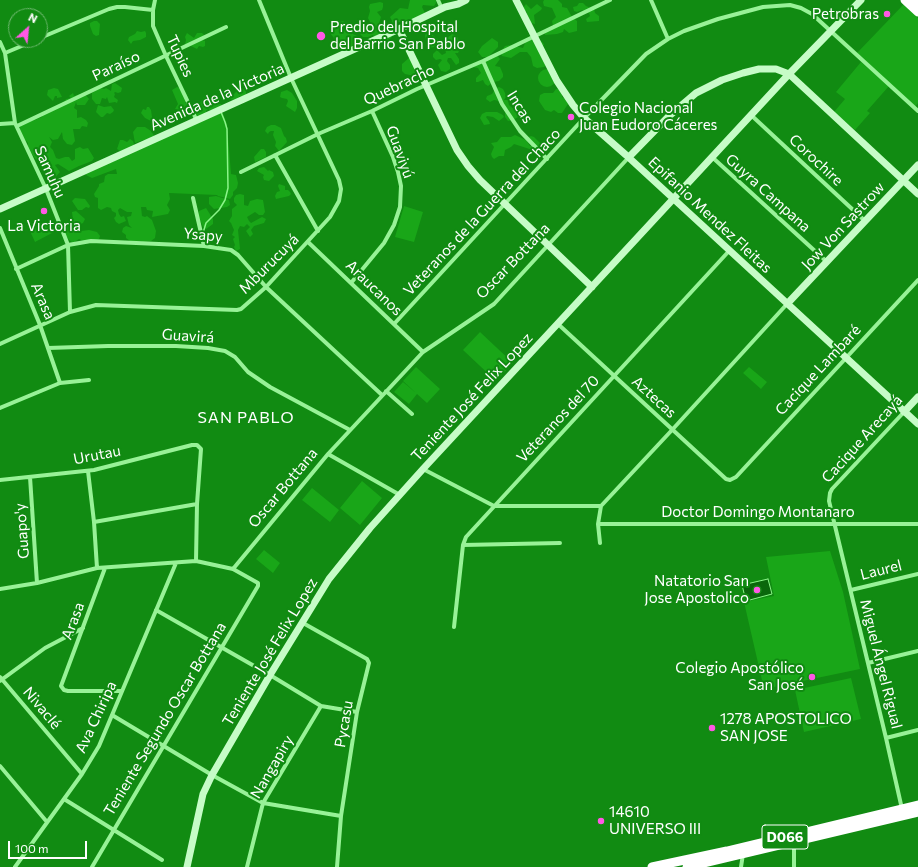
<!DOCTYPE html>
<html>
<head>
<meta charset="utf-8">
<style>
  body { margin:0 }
  #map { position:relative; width:918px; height:867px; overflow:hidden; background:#118b12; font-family:Commissioner,sans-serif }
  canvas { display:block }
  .north { position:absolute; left:8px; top:8px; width:40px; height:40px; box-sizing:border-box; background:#118b12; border:1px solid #70b971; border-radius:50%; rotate:27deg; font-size:11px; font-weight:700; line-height:16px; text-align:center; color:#fff }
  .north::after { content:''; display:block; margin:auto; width:14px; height:18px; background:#ff58e5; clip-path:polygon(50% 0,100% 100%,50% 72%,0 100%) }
  .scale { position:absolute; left:8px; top:841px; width:79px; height:18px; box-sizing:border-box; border:2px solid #fff; border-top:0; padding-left:5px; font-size:12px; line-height:14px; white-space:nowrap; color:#fff; -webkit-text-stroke:3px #118b12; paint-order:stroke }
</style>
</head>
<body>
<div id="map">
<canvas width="918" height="867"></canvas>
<div class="north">N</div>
<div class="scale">100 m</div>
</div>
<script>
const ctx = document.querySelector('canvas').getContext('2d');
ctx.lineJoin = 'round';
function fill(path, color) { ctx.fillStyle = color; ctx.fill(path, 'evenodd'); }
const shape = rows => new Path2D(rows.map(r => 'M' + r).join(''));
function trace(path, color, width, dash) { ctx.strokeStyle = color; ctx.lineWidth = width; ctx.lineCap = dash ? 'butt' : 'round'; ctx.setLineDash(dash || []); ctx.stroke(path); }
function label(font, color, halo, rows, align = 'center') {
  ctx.font = font + ' Commissioner,sans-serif'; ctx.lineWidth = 4; ctx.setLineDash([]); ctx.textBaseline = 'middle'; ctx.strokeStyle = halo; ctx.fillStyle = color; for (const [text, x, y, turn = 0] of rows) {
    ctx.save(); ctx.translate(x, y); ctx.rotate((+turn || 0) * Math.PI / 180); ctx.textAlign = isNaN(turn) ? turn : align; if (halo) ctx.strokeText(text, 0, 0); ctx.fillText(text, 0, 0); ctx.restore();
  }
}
fill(shape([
  [410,0,436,0,436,3,434,6,423,5,422,7,425,13,412,20,409,19,401,22,397,22,397,24,391,38,386,41,377,39,373,35,368,37,363,37,359,33,361,28,366,26,370,27,371,24,368,18,370,11,369,7,370,4,380,2,383,3,383,7,382,10,377,12,381,17,379,23,383,26,391,23,392,21,390,17,400,8,408,9],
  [544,0,558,0,562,4,562,7,567,8,572,17,577,21,577,31,569,33,564,29,563,32,557,34,545,35,545,32,553,26,552,21,556,17,552,8,544,6,543,2],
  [579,3,583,3,586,6,594,9,595,13,599,16,599,21,587,22,586,19,590,16,589,13,582,10,577,12,574,11,573,7,577,6],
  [526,4,531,9,537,4,542,8,541,10,534,15,535,24,531,23,527,14,527,12,523,10,523,8],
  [904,4,918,18,918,103,915,107,857,53],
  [94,21,97,21,100,24,99,35,96,36,93,34,90,26,90,23],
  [343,21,348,26,353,34,357,36,358,44,350,47,349,45,350,42,347,41,340,44,338,50,334,46,333,41,334,38,330,33,331,31,337,29,340,22],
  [137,31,141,32,145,31,146,33,146,37,140,40,133,41,131,44,128,40,129,37,135,34],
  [187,33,194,38,197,33,202,33,204,35,202,40,205,41,205,46,203,47,199,46,197,49,189,45,186,45,185,44,186,40,185,37],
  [426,33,430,33,439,40,434,47,429,48,426,46,426,40,425,36],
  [452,34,457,36,460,44,460,46,458,49,456,49,453,46,452,47,454,50,459,51,458,53,455,53,459,59,459,63,456,65,451,58,448,58,447,61,450,65,450,69,446,72,441,71,438,65,442,60,440,59,436,60,433,57,433,54,437,50,442,55,446,53,445,49,442,46,441,43,443,42,446,43,447,38],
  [492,38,498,42,498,47,488,57,482,57,478,52,482,46],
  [531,40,541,41,544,44,543,46,547,64,544,67,537,68,533,66,531,57,527,52,520,52,511,58,502,56,501,52,505,46,511,45,523,48,525,43],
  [497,55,500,59,495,66,500,67,503,74,503,77,499,81,493,82,488,86,485,84,483,80,478,82,476,82,476,78,481,73,478,68,473,67],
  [410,57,418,59,422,69,422,71,414,76,405,74,402,71,402,64],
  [861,62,889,86,867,111,870,113,855,130,834,112,845,99,836,92],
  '538 78a9 9 0 1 1 18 0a9 9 0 1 1-18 0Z',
  [115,83,122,88,121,92,118,93,115,92,114,93,115,94,114,97,118,100,117,103,115,102,109,103,107,97,106,99,102,98,100,104,96,104,92,99,92,93,100,88,104,89,106,88,111,91,112,84],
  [177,87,183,89,187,95,188,98,185,102,188,106,185,111,175,109,178,104,172,90],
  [499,87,503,89,505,93,506,97,504,100,508,100,509,105,517,112,518,117,513,120,508,121,505,117,505,113,509,110,505,108,502,102,503,100,499,101,494,100,490,102,486,99,487,96,492,94,496,88],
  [54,88,58,89,62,97,57,98,57,96,55,96,53,101,47,95,48,90],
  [244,89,246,91,246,95,243,97,240,96,235,100,229,99,229,94,234,94,237,91],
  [556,89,558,89,562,92,562,97,566,99,568,104,562,113,558,113,554,110,551,112,545,110,539,101,540,95,544,93,553,93],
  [287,90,292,93,297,101,297,108,295,112,286,106,288,101,287,99,282,98,280,97,281,92],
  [73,93,74,96,84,93,89,99,85,105,77,105,76,102,74,108,77,110,77,118,81,117,86,120,88,123,87,127,82,126,80,129,73,129,75,141,72,145,67,144,63,139,62,132,58,139,53,140,49,137,52,142,50,147,53,150,56,158,59,159,65,157,69,157,72,161,75,159,75,149,80,147,83,149,88,148,94,158,92,161,79,166,69,171,58,164,55,165,60,172,53,180,48,179,38,162,28,149,28,143,19,134,21,123,32,121,42,117,43,113,65,101,66,99,71,98,69,96],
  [204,97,208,101,209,108,210,103,208,100,211,97,213,97,216,104,221,104,222,106,213,112,208,109,206,111,206,113,198,117,196,114,196,109],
  [98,105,104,107,111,106,114,110,113,112,110,114,107,113,103,117,101,117,96,112],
  [147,107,149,107,151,110,152,117,151,121,145,118,141,113,143,109,146,110],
  [222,111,227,124,231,174,236,175,238,183,237,188,233,192,233,195,230,199,218,196,217,195,169,193,170,199,167,205,170,210,168,214,152,217,153,211,147,210,146,207,141,207,142,216,145,217,147,216,152,220,156,231,155,238,151,241,143,242,140,241,130,241,126,238,126,235,122,232,123,228,126,226,132,228,129,225,127,217,131,216,132,212,127,212,120,208,118,210,119,214,121,217,124,216,126,221,119,224,116,222,114,218,116,216,116,213,112,211,111,208,107,207,101,210,98,208,98,198,95,197,94,194,99,186,99,184,104,182,105,176,108,174,117,174,116,169,92,178,86,175,85,173],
  [486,112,497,112,503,115,504,117,499,121,493,117,487,116,486,117,489,121,490,124,484,125,480,118,482,114],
  [271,125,275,125,281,128,284,136,286,138,287,142,279,151,275,146,276,142,273,135,274,131,271,131,269,132,268,134,265,131,267,127],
  [137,127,145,127,151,131,155,137,150,141,143,140,135,143,133,132],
  [515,135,526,140,530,146,533,146,529,137,531,136,534,137,542,145,543,150,539,152,514,144,511,147,505,150,504,156,499,156,494,159,492,157,491,154,494,147,491,143,497,142,501,137,511,137],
  [130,139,133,141,134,144,134,147,120,151,117,149,120,140,123,140,127,142],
  [261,149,264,149,266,152,266,157,255,162,254,157],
  [264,167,268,171,269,170,273,172,274,176,269,181,264,180,263,177,264,175,257,171,259,168],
  [279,184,285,186,285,190,288,190,290,192,291,194,289,196,276,199,275,196,277,192,280,191,278,186],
  [240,194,244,195,244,205,248,206,250,201,257,199,263,200,265,212,263,215,259,215,255,212,247,217,249,221,251,223,262,217,266,219,264,223,254,226,251,230,253,234,250,237,246,231,250,227,247,224,244,227,240,226,238,230,240,249,236,251,234,247,235,245,233,239,235,237,232,235,234,230,231,223,229,221,232,216,232,209,237,205,234,202,234,198,236,195],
  [216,196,229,200,230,205,227,207,214,209,209,204,209,197],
  [75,198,85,199,90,206,89,208,86,207,82,210,78,210,72,201],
  [404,206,423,212,414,242,395,237],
  [206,208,213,219,213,224,206,229,203,227,198,215,199,211],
  [76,211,85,219,83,223,81,224,74,227,71,225,73,232,89,230,97,232,100,236,99,239,96,241,91,239,86,242,79,239,73,243,69,240,60,226,61,222,71,221,73,220,72,212],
  [46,221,52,233,35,242,29,229],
  [480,332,513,363,496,381,463,350],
  [416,367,440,389,427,403,417,394,409,404,394,392,403,382,416,393,403,381],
  [749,367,767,382,761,389,743,373],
  [362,481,382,498,360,525,340,508],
  [312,488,339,510,330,522,302,500],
  [264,550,280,563,273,573,256,559],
  [830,551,843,592,860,669,764,689,744,602,774,596,766,557],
  [851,678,861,719,804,732,795,690]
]), '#19a618');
const water = shape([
  [768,579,772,594,746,601,742,585,768,579]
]);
fill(water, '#0a670c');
trace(water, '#8bf589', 1);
trace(shape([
  [203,233,206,223,219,210,225,200,228,188,227,129,225,122,221,112]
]), '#8bf589', 1.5);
trace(shape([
  [155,0,153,10,153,26,166,56,197,121],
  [438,0,442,9],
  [651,0,668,39],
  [40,38,109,9,117,7,125,7,153,10],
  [0,42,5,53,15,123,46,189,68,245,70,312],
  [5,53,36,40],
  [483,61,502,104,520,131,547,159],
  [751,115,865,221],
  [0,124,15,123],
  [17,126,226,27],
  [275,155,318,231],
  [712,157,827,262],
  [241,172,318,134,372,111,417,89,483,61,610,0],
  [193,198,204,246],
  [0,228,40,325,60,383],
  [308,242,423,352],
  [16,269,68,245,91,241,204,246,231,250,238,255,266,287,382,395],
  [351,283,384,243,394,225,400,207,401,186,398,172,393,157,372,111],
  [394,324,584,118,646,54,668,39,684,31,718,19,763,7,790,5,801,8,812,14,918,111],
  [558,324,726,479,730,480,736,477,918,280],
  [0,344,70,312,96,305,237,310,241,309,266,287,330,217,339,201,341,189,339,180,291,78,259,0],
  [48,348,108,346,176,346,208,348,225,351,235,357,248,372,270,387,350,430],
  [386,391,412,414],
  [0,408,60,383,89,380],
  [328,454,400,495],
  [423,469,494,506,601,506],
  [88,471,94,522,97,568],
  [30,477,37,583],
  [0,480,94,470,192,445,197,445,201,449,197,504,196,561],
  [94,522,197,504],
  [598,524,918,524],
  [600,543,598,524,601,506,672,430,787,304],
  [463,545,560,543],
  [105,568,61,686,64,690,68,691,122,691],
  [233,569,328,454,423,352,494,304,629,157],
  [0,589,37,583,97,568,196,561,233,569,258,583,258,586,222,647,92,867],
  [851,590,918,574],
  [156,610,270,675,321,706,357,712],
  [303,623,367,659,369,663,357,712,341,816,337,867],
  [454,627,463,545,466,537,729,251],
  [868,663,918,651],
  [0,677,82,774],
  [0,681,45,648,83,628],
  [112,715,212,775,263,803,341,816],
  [886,738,918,730],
  [0,766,47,822],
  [64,799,162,860],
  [902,809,886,738,829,501,830,493,832,489,904,412],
  [794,842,794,867],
  [15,867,82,774,99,746,176,563],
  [247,867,263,803,321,706],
  [741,867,743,854]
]), '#98f297', 4);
trace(shape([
  [516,0,557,81,573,105,584,118,626,155,918,424],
  [399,29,457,150,468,166,480,180,592,287],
  [629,157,669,116,696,93,722,80,743,73,759,69,776,69,789,74,918,194],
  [0,209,399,29,445,7,458,4,466,0],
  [787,304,918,165],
  [904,412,918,397],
  [187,867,203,794,212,775,270,675,329,579,370,528,423,469,789,74,861,0]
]), '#c6fcc7', 7);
trace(shape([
  [905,0,918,12],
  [915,0,918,3],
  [652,867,727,851,918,805],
  [687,867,918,812]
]), '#fff', 9);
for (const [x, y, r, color] of [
  [887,14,4,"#ff58e5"],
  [321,36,5,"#ff58e5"],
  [571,117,4,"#ff58e5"],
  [44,211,4,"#ff58e5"],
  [757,590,4,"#ff58e5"],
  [812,677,4,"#ff58e5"],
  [712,728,4,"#ff58e5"],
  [601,821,4,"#ff58e5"]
]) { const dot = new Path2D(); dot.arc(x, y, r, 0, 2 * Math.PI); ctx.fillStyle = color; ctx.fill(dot); trace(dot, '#118b12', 1.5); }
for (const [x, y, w] of [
  [785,837,46]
]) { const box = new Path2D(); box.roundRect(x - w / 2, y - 12, w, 24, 3); ctx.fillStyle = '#118b12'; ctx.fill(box); trace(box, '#fff', 1); }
label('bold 14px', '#fff', null, [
  ["D066",785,837]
]);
label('15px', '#fff', '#118b12', [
  ["Petrobras",879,14,"right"],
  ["Predio del Hospital",330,27],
  ["del Barrio San Pablo",330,44],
  ["Colegio Nacional",579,108],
  ["Juan Eudoro Cáceres",579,125],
  ["La Victoria",44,226,"center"],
  ["Natatorio San",749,581,"right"],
  ["Jose Apostolico",749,598,"right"],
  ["Colegio Apostólico",804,668,"right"],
  ["San José",804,685,"right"],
  ["1278 APOSTOLICO",720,719],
  ["SAN JOSE",720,736],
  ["14610",609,812],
  ["UNIVERSO III",609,829]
], 'left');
label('15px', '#fff', '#118b12', [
  ["Tupies",180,56,65],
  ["Paraíso",116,66,-25],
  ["Quebracho",399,85,-25],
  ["Avenida de la Victoria",217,97,-24],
  ["Incas",520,107,58],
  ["Guaviyú",400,152,70],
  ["Corochire",816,160,43],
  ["Samuhu",50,172,66],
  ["Guyra Campana",768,193,42],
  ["Veteranos de la Guerra del Chaco",482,212,-47],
  ["Epifanio Mendez Fleitas",710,215,43],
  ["Jow Von Sastrow",843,226,-47],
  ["Ysapy",203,235,5],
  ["Oscar Bottana",513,261,-46],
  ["Mburucuyá",269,264,-45],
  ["Araucanos",374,288,44],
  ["Arasa",43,301,67],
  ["Guavirá",188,336,4],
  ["Cacique Lambaré",818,370,-47],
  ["Teniente José Felix Lopez",472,397,-47],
  ["Aztecas",654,397,42],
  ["Veteranos del 70",558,419,-47],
  ["Cacique Arecayá",862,439,-48],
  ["Urutau",97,455,-11],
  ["Oscar Bottana",283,488,-50],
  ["Doctor Domingo Montanaro",758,512],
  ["Guapo'y",22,531,-94],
  ["Laurel",881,570,-14],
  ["Arasa",73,621,-69],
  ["Teniente José Felix Lopez",270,652,-59],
  ["Miguel Ángel Rigual",881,664,76],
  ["Nivaclé",42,708,50],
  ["Ava Chiripa",96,717,-65],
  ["Teniente Segundo Oscar Bottana",165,719,-59],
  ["Pycasu",344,724,-80],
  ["Nangapiry",272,767,-60]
]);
ctx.letterSpacing = '1px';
label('16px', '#fff', '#118b12', [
  ["SAN PABLO",246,418]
]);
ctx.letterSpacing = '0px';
</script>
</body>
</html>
